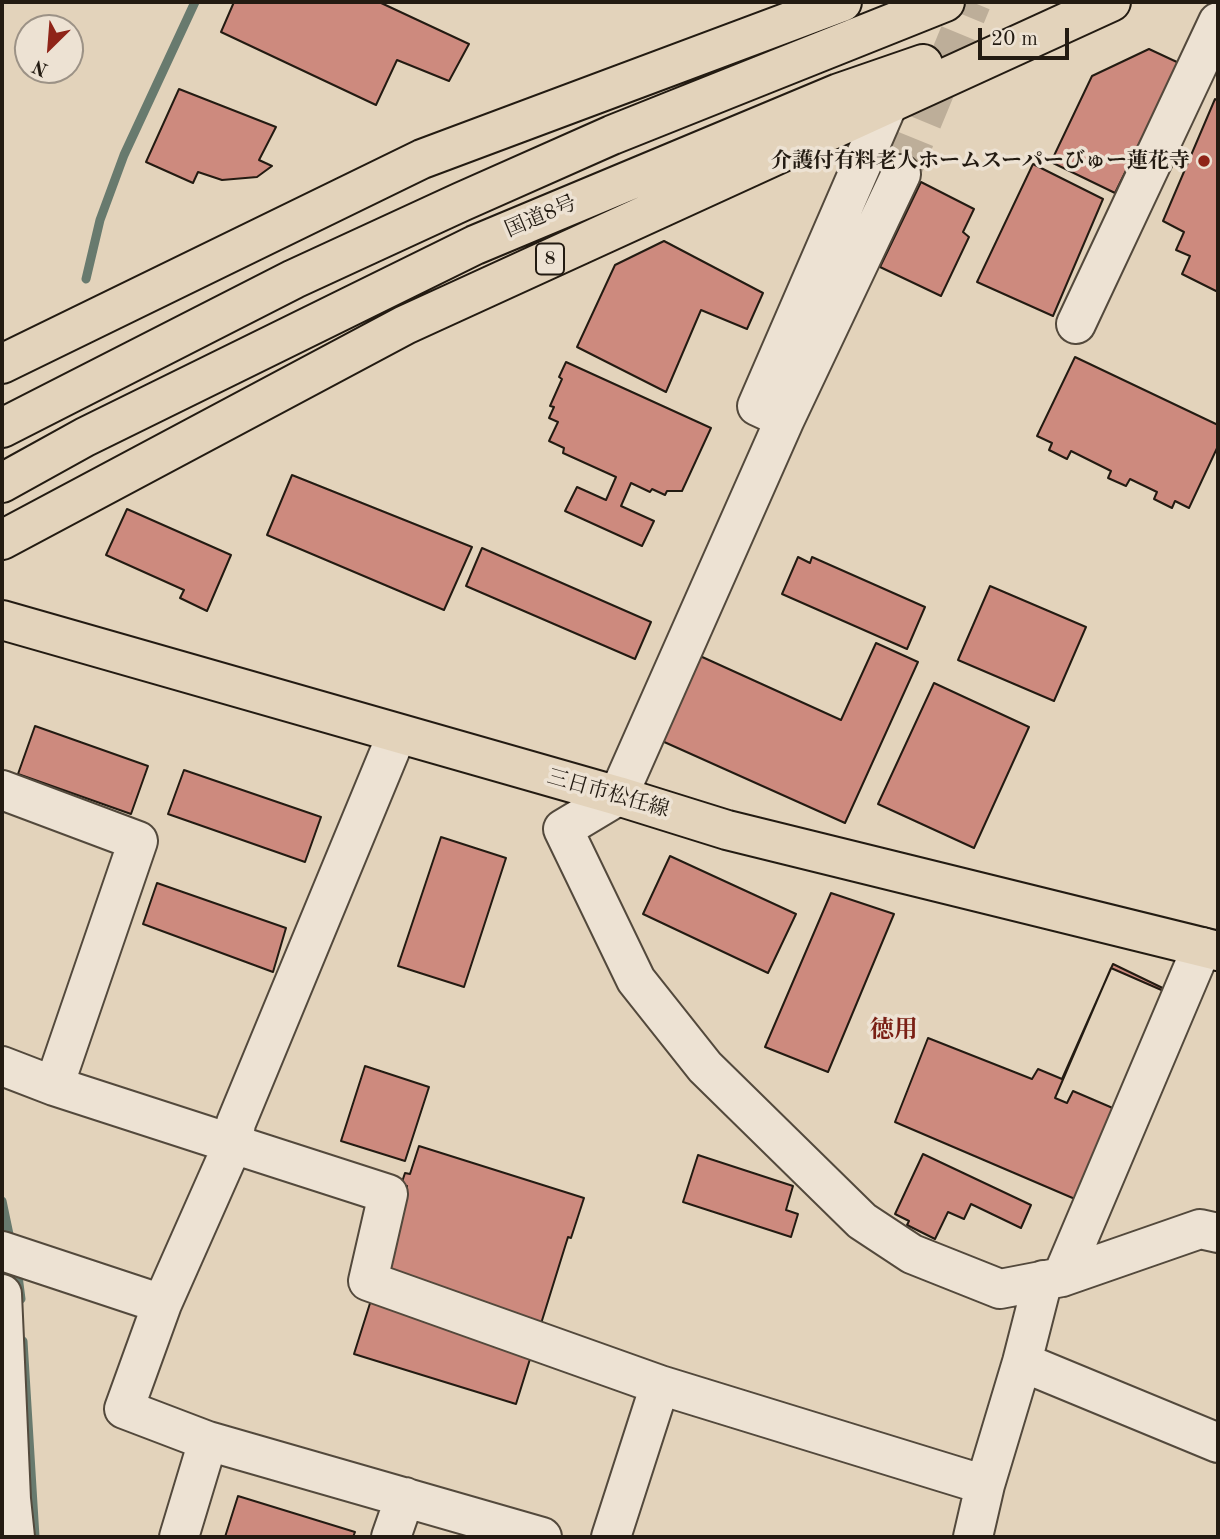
<!DOCTYPE html>
<html>
<head>
<meta charset="utf-8">
<style>
  body { margin:0 }
  #map { position:relative; width:1220px; height:1539px; overflow:hidden; background:#e3d3bb; font-family:"Old Standard TT",serif }
  canvas { display:block }
  .frame { position:absolute; inset:0; border:4px solid #231b12; pointer-events:none }
  .north { position:absolute; left:14px; top:14px; width:70px; height:70px; box-sizing:border-box; background:#ede2d3; border:2px solid #9c9286; border-radius:50%; rotate:205deg; font-size:19px; font-weight:700; line-height:28px; text-align:center; color:#231b12 }
  .north::after { content:''; display:block; margin:auto; width:24px; height:32px; background:#8f2418; clip-path:polygon(50% 0,100% 100%,50% 72%,0 100%) }
  .scale { position:absolute; left:978px; top:28px; width:91px; height:32px; box-sizing:border-box; border:4px solid #231b12; border-top:0; padding-left:9px; font-size:21px; line-height:24px; white-space:nowrap; color:#231b12; -webkit-text-stroke:5px #ede2d3; paint-order:stroke }
</style>
</head>
<body>
<div id="map">
<canvas width="1220" height="1539"></canvas>
<div class="frame"></div>
<div class="north">N</div>
<div class="scale">20 m</div>
</div>
<script>
const ctx = document.querySelector('canvas').getContext('2d');
ctx.lineJoin = 'round';
const shape = rows => new Path2D(rows.map(r => 'M' + r).join(''));
function trace(path, color, width, dash) { ctx.strokeStyle = color; ctx.lineWidth = width; ctx.lineCap = dash ? 'butt' : 'round'; ctx.setLineDash(dash || []); ctx.stroke(path); }
function fill(path, color) { ctx.fillStyle = color; ctx.fill(path, 'evenodd'); }
function label(font, color, halo, rows, align = 'center') {
  ctx.font = font + ' "Old Standard TT","Noto Serif JP",serif'; ctx.lineWidth = 7; ctx.setLineDash([]); ctx.textBaseline = 'middle'; ctx.strokeStyle = halo; ctx.fillStyle = color; for (const [text, x, y, turn = 0] of rows) {
    ctx.save(); ctx.translate(x, y); ctx.rotate((+turn || 0) * Math.PI / 180); ctx.textAlign = isNaN(turn) ? turn : align; if (halo) ctx.strokeText(text, 0, 0); ctx.fillText(text, 0, 0); ctx.restore();
  }
}
trace(shape([
  [86,279,100,220,124,155,195,2],
  [2,1201,11,1244],
  [17,1268,21,1299],
  [23,1341,35,1537]
]), '#687a6e', 9);
const building = shape([
  [234,2,379,2,469,44,449,81,397,60,376,105,221,32,234,2],
  [1149,49,1179,63,1115,193,1051,162,1092,76,1149,49],
  [179,89,276,127,259,160,272,166,257,177,222,180,198,172,193,183,146,162,179,89],
  [1215,99,1218,101,1218,292,1182,274,1190,256,1176,250,1184,232,1163,221,1215,99],
  [1033,164,1103,199,1053,316,977,282,1033,164],
  [921,182,974,209,963,232,969,237,941,296,880,267,921,182],
  [664,241,763,293,747,329,701,310,666,392,577,347,615,265,664,241],
  [1075,357,1218,425,1218,446,1189,508,1175,501,1172,508,1154,499,1157,492,1130,479,1126,486,1108,478,1111,471,1071,451,1067,459,1049,450,1052,443,1037,436,1075,357],
  [566,362,711,428,682,491,667,491,665,495,652,489,650,492,631,483,621,506,654,521,642,546,565,511,577,487,606,500,616,477,563,453,564,448,549,441,558,422,549,418,554,407,550,406,562,379,559,377,566,362],
  [292,475,472,547,444,610,267,535,292,475],
  [127,509,231,555,207,611,180,598,184,590,106,555,127,509],
  [482,548,651,622,635,659,466,586,482,548],
  [798,557,810,563,812,557,925,607,907,649,782,594,798,557],
  [990,586,1086,627,1054,701,958,660,990,586],
  [876,643,918,662,845,823,662,741,700,656,841,720,876,643],
  [934,683,1029,727,974,848,878,804,934,683],
  [35,726,148,766,131,814,18,774,35,726],
  [184,770,321,817,305,862,168,814,184,770],
  [441,837,506,858,464,987,398,966,441,837],
  [670,856,796,914,768,973,643,914,670,856],
  [157,883,286,928,273,972,143,924,157,883],
  [831,893,894,914,828,1072,765,1047,831,893],
  [1113,964,1173,993,1082,1202,895,1122,928,1038,1032,1079,1038,1069,1062,1079,1113,964],
  [1111,968,1166,992,1115,1109,1073,1091,1067,1103,1055,1098,1111,968],
  [365,1066,429,1087,405,1161,341,1141,365,1066],
  [419,1146,584,1198,571,1238,568,1237,516,1404,354,1354,407,1186,401,1185,405,1173,410,1174,419,1146],
  [923,1154,1031,1205,1021,1228,971,1204,964,1219,948,1212,935,1239,907,1225,909,1221,895,1214,923,1154],
  [698,1155,793,1186,786,1210,798,1214,791,1237,683,1202,698,1155],
  [238,1496,355,1532,353,1537,225,1537,238,1496]
]);
fill(building, '#cd8a7e');
trace(building, '#231b12', 2);
trace(shape([
  [901,174,972,2]
]), '#bdae99', 38, [38, 19]);
const minor = shape([
  [901,174,785,419,618,796,563,829,636,980,705,1067,862,1221,912,1254,1000,1289,1062,1277,1200,1229,1218,1233],
  [1076,324,1218,22],
  [785,419,757,406,888,104],
  [2,790,138,841,54,1086],
  [2,1066,54,1086,233,1144,236,1123,397,734],
  [2,1251,162,1304],
  [1062,1277,1202,947],
  [2,1294,11,1499,15,1537],
  [1022,1362,1218,1443],
  [208,1441,124,1409,162,1304,233,1144,388,1194,368,1281,660,1385],
  [179,1537,208,1441,542,1537],
  [391,1537,405,1497],
  [611,1537,660,1385,985,1485],
  [973,1537,985,1485,1022,1362,1043,1280]
]);
const major = shape([
  [2,620,618,796,727,830,1218,951]
]);
const highway = shape([
  [2,364,422,159,842,2],
  [2,428,294,279,461,202,612,135,945,2],
  [2,483,85,437,475,245,839,93,923,64],
  [2,540,405,325,1111,2]
]);
trace(minor, '#53493c', 42);
trace(major, '#231b12', 42);
trace(highway, '#231b12', 42);
trace(minor, '#ede2d3', 38);
trace(major, '#e3d3bb', 38);
trace(highway, '#e3d3bb', 38);
for (const [x, y, r, color] of [
  [1204,161,7,"#8f2418"]
]) { const dot = new Path2D(); dot.arc(x, y, r, 0, 2 * Math.PI); ctx.fillStyle = color; ctx.fill(dot); trace(dot, '#ede2d3', 2.5); }
for (const [x, y, w] of [
  [550,259,28]
]) { const box = new Path2D(); box.roundRect(x - w / 2, y - 15.5, w, 31, 5); ctx.fillStyle = '#ede2d3'; ctx.fill(box); trace(box, '#231b12', 2); }
label('bold 19px', '#231b12', null, [
  ["8",550,259]
]);
label('bold 21px', '#231b12', '#ede2d3', [
  ["介護付有料老人ホームスーパーびゅー蓮花寺",1190,161]
], 'right');
label('21px', '#231b12', '#ede2d3', [
  ["国道8号",541,217,-23],
  ["三日市松任線",608,794,16]
]);
label('bold 24px', '#7a1f14', '#ede2d3', [
  ["徳用",894,1031]
]);
</script>
</body>
</html>
